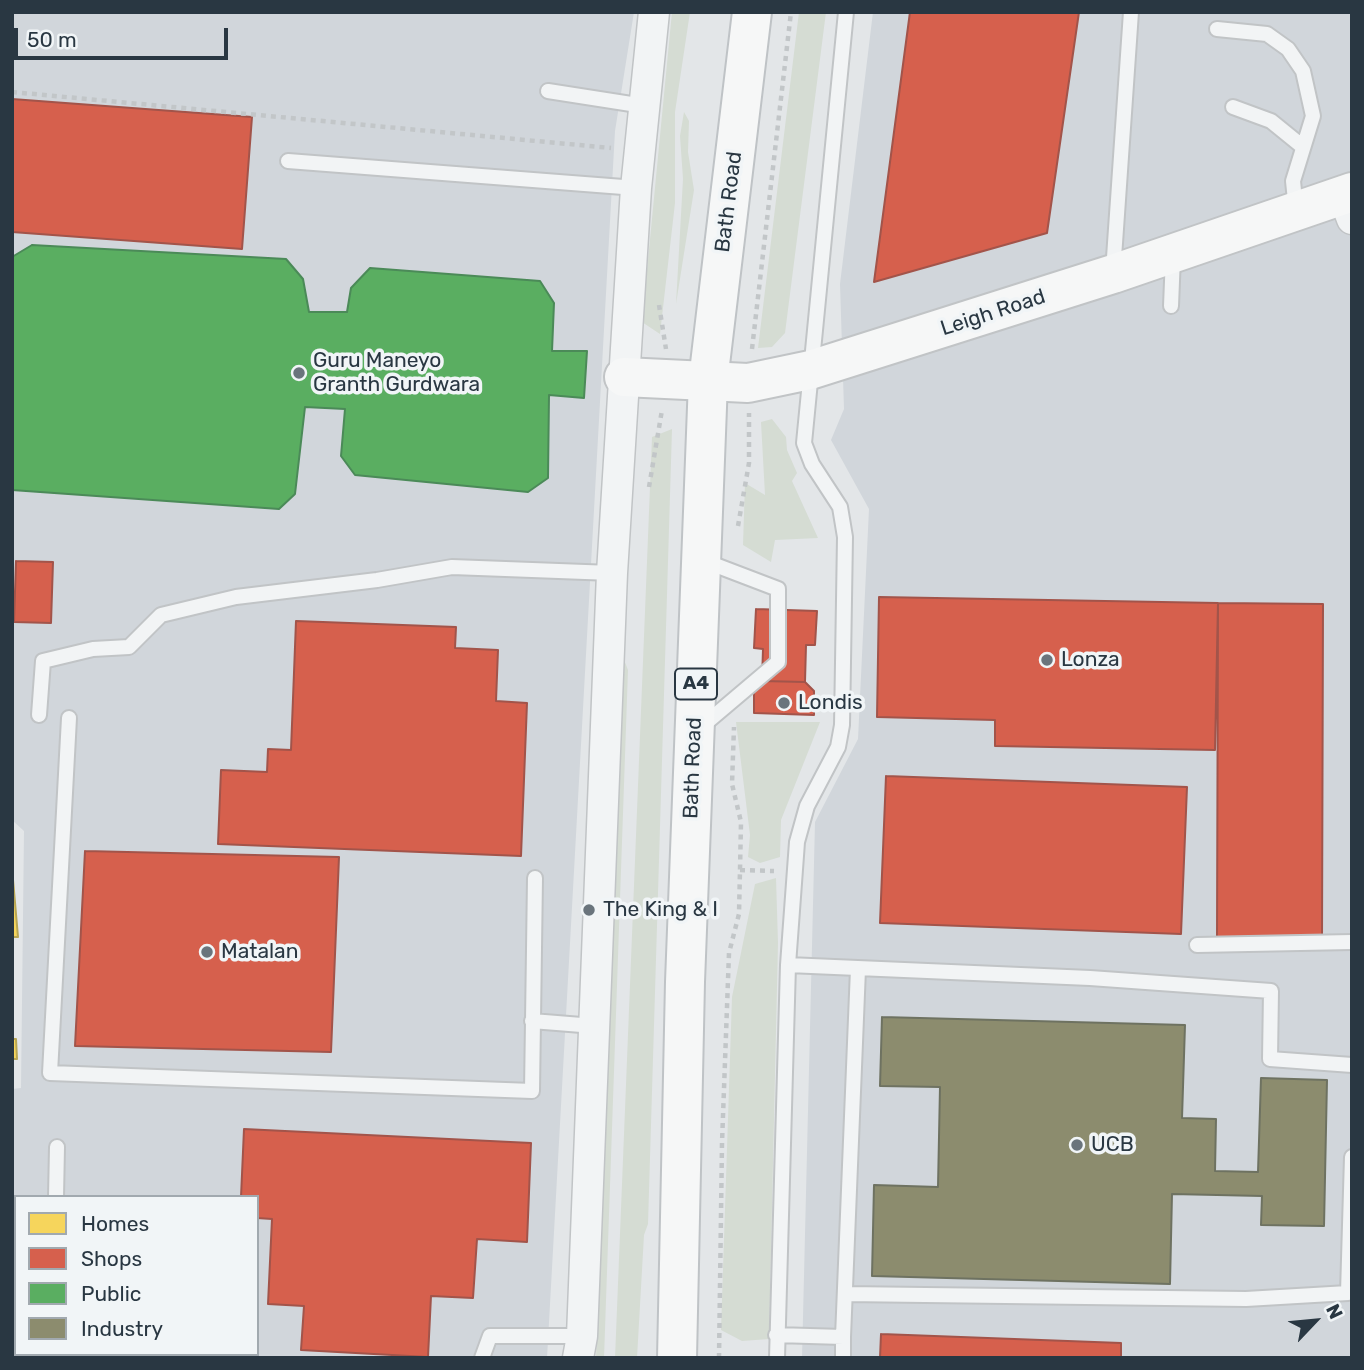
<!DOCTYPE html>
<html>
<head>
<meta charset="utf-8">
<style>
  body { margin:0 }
  #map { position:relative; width:1364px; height:1370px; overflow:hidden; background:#e3e6e8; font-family:Rubik,sans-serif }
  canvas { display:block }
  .frame { position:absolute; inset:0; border:14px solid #293742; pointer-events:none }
  .legend { position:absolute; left:14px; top:1195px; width:245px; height:161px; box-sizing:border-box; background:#f1f5f7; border:2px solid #a1a9af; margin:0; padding:9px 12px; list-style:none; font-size:21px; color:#293742 }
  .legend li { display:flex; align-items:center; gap:14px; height:35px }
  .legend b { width:35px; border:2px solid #a1a9af }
  .north { position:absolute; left:1280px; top:1286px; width:70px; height:70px; -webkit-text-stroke:5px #f1f5f7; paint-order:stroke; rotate:64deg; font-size:19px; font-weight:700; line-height:28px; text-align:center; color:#293742 }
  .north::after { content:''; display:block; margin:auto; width:24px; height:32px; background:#293742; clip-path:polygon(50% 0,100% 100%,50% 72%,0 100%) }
  .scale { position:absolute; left:14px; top:28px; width:214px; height:32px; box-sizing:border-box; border:4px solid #293742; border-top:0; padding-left:9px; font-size:21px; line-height:24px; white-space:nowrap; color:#293742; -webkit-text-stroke:5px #f1f5f7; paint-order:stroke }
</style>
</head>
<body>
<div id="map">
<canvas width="1364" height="1370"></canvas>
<div class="frame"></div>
<ul class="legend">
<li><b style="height:19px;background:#f6d55c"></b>Homes</li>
<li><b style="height:19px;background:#d6604d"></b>Shops</li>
<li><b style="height:19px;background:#5aae61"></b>Public</li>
<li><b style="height:19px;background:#8c8c6e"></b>Industry</li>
</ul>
<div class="north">N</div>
<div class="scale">50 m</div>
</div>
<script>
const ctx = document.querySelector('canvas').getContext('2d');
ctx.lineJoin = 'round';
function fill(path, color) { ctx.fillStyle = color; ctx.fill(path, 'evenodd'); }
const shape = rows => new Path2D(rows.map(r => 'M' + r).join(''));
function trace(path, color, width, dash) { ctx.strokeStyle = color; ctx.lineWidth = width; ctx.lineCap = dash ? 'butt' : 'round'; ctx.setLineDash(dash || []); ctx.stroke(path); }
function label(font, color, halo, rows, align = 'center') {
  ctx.font = font + ' Rubik,sans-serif'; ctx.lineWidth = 7; ctx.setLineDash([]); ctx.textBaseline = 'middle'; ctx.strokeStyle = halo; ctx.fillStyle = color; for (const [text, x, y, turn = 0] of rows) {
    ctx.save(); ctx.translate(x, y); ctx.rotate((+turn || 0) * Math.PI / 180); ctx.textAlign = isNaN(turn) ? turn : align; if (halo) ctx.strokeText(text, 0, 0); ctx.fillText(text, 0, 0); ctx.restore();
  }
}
fill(shape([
  [12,12,634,12,615,131,547,1358,12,1358,12,1089,21,1088,24,831,12,820],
  [16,1197,257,1197,257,1354,16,1354],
  [873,12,1352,12,1352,1358,802,1358,815,822,858,739,869,509,831,440,844,409,840,284]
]), '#d1d6db');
fill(shape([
  [672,12,690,12,675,112,675,203,660,334,642,322],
  [799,12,826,12,785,333,772,347,758,348],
  [684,112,689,121,688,152,694,190,676,304,683,179,680,136],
  [772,419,786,437,787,450,797,473,792,481,818,538,775,540,771,562,743,545,745,483,765,495,761,422],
  [672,429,648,1224,644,1235,637,1358,615,1358,652,437],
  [621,652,628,670,604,1358,596,1358],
  [736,722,820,722,781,820,780,857,760,863,748,857,750,835],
  [776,878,778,943,769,1339,742,1341,721,1330,732,997,755,884]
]), '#d5dcd3');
const homes = shape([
  [12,868,18,937,12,937,12,868],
  [12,1039,16,1039,17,1059,12,1059,12,1039]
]);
fill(homes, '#f6d55c');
trace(homes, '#b8a654', 2);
const shops = shape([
  [910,12,1079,12,1047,233,874,282,910,12],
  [12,99,252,117,242,249,12,232,12,99],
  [16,561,53,562,51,623,14,622,16,561],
  [879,597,1218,603,1215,750,995,746,995,720,877,717,879,597],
  [1218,603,1323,604,1322,940,1217,939,1218,603],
  [756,609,817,611,815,645,806,645,805,682,762,681,763,649,754,648,756,609],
  [296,621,456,627,455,648,498,650,496,701,527,703,521,856,218,844,221,770,267,772,268,749,291,750,296,621],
  [762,681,805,682,814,691,814,715,754,713,754,693,762,681],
  [886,776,1187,787,1181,934,880,923,886,776],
  [85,851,339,857,331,1052,75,1046,85,851],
  [244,1129,531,1143,527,1242,477,1239,473,1298,431,1296,428,1357,301,1350,304,1306,268,1304,272,1219,257,1218,257,1197,241,1197,244,1129],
  [881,1334,1121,1343,1121,1358,880,1358,881,1334]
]);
fill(shops, '#d6604d');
trace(shops, '#a2544a', 2);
const public = shape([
  [32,245,286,259,303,279,309,312,347,312,351,288,370,268,540,281,554,303,552,351,587,351,584,398,549,395,548,478,528,492,355,475,341,456,345,409,305,407,295,494,279,509,12,490,12,257,32,245]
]);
fill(public, '#5aae61');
trace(public, '#4b8a58', 2);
const industry = shape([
  [882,1017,1185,1025,1182,1118,1216,1119,1215,1171,1258,1172,1261,1078,1327,1080,1324,1226,1261,1225,1262,1196,1172,1194,1170,1284,872,1276,874,1185,938,1187,940,1087,880,1086,882,1017]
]);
fill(industry, '#8c8c6e');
trace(industry, '#6e7261', 2);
const lane = shape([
  [1217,29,1267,34,1288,49,1303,71,1313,116,1293,181,1296,210],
  [548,91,644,106],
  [1233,107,1271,121,1303,147],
  [288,161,636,188],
  [1113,272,1131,12],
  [1171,306,1173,256],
  [39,715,43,661,93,649,129,647,161,615,236,597,377,580,452,567,612,573],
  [69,718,50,1073,532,1091,535,878],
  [700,728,778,662,778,589,702,560],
  [1197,945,1352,942],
  [788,965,1090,978,1271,991,1270,1059,1352,1065],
  [532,1021,594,1026],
  [56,1197,57,1147],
  [845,1294,1246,1299,1348,1293,1352,1157],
  [776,1335,843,1337,858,969],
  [149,1354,149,1358],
  [482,1358,490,1336,582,1336],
  [777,1358,788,965,797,842,807,806,838,747,842,725,845,537,840,507,812,464,804,443,846,12],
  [843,1358,843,1337]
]);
const street = shape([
  [1343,195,1352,219],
  [578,1358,582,1336,612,573,636,188,654,12]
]);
const secondary = shape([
  [624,377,748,383,810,370,1113,274,1352,192]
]);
const primary = shape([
  [677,1358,685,982,708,381,752,12]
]);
trace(lane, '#c1c4c6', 18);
trace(street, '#c1c4c6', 33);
trace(secondary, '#c1c4c6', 42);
trace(primary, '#bfc3c6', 42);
trace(shape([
  [12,92,611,148],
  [659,305,666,349],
  [752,349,791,12],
  [649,487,662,410],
  [738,526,749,463,749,413],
  [740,870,774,871],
  [719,1358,722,1143,729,953,739,914,740,870,741,822,732,784,734,727]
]), '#c2c6c8', 4.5, [5, 5]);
trace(lane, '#f2f4f5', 14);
trace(street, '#f2f4f5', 30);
trace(secondary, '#f6f7f7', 38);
trace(primary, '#f6f7f7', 38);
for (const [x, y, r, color] of [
  [299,373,7,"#6a747c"],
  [1047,660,7,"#6a747c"],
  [784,703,7,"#6a747c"],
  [589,910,7,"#6a747c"],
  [207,952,7,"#6a747c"],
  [1077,1145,7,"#6a747c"]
]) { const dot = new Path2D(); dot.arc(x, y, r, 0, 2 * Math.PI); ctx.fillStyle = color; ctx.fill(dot); trace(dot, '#f1f5f7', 2.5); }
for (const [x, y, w] of [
  [696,684,42]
]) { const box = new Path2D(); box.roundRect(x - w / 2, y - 15.5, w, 31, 5); ctx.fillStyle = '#f1f5f7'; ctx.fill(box); trace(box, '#293742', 2); }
label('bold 19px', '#293742', null, [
  ["A4",696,684]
]);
label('21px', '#293742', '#f1f5f7', [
  ["Bath Road",729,202,-83],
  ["Leigh Road",993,313,-18],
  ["Bath Road",693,768,-88]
]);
label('21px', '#293742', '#f1f5f7', [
  ["Guru Maneyo",313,361],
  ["Granth Gurdwara",313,385],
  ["Lonza",1061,660],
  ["Londis",798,703],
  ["The King & I",603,910],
  ["Matalan",221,952],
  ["UCB",1091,1145]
], 'left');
</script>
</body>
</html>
